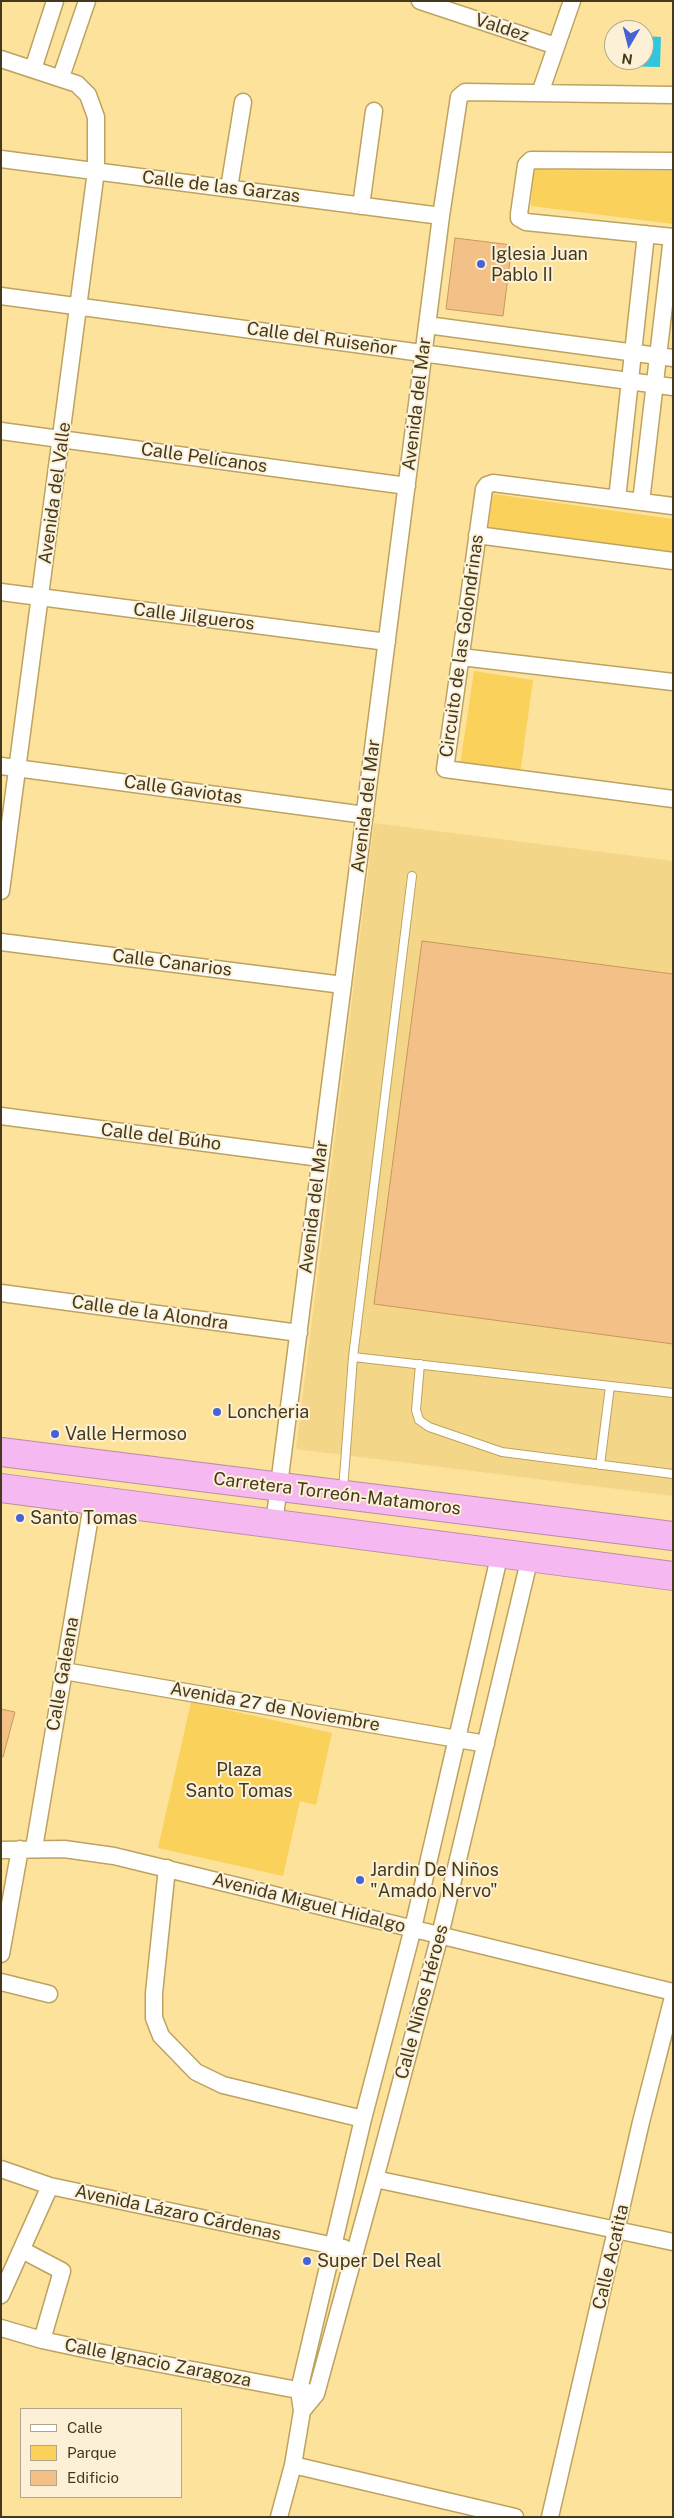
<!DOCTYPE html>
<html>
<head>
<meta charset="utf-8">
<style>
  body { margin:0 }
  #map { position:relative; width:674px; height:2518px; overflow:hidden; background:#fde29c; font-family:"Public Sans",sans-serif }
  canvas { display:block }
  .frame { position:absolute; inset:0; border:2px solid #44391c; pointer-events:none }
  .legend { position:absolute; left:20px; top:2408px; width:162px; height:90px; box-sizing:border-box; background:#fcf1d6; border:1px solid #b2a78c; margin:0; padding:6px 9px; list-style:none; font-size:15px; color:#44391c }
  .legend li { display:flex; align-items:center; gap:10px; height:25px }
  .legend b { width:25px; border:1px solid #b2a78c }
  .north { position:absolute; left:604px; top:20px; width:50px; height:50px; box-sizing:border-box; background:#fcf1d6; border:1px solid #b2a78c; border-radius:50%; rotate:188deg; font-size:14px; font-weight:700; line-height:20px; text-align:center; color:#44391c }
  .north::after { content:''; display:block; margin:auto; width:18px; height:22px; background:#4762d5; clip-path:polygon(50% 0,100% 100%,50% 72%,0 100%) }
</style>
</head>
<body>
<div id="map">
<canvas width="674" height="2518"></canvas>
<div class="frame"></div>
<ul class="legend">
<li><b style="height:6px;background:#fff"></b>Calle</li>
<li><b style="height:14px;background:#fad15b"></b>Parque</li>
<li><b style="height:14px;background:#f3c188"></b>Edificio</li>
</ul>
<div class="north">N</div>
</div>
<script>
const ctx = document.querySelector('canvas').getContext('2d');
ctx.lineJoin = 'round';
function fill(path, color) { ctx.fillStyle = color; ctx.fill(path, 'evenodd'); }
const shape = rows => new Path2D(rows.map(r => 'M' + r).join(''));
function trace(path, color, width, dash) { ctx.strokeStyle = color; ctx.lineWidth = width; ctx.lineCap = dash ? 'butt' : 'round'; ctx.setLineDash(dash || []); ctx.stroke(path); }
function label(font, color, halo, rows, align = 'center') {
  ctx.font = font + ' "Public Sans",sans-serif'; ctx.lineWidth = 4; ctx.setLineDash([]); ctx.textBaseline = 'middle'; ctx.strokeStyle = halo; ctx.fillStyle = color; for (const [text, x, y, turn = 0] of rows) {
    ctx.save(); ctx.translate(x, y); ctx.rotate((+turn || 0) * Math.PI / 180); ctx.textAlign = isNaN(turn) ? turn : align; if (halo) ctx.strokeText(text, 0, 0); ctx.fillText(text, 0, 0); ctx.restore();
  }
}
fill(shape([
  [374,823,673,861,673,1496,296,1449]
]), '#f3d687');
fill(shape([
  [534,170,673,171,673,224,531,206],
  [493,494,673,519,673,553,488,530],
  [474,671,533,680,520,774,460,765],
  [191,1702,332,1733,316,1805,300,1801,283,1876,158,1848]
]), '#fad15b');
fill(shape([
  [644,36,661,37,660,67,617,66,617,60,644,60]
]), '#2fc7dd');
const building = shape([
  [455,238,512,245,503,316,446,309,455,238],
  [422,941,673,974,673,1344,374,1304,422,941],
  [1,1709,15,1712,3,1757,1,1756,1,1709]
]);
fill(building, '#f3c188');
trace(building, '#c8985f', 1);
const lane = shape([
  [353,1357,673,1393],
  [420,1364,416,1410,419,1420,429,1427,502,1452,673,1474],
  [600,1465,610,1386],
  [343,1490,353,1357,412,876]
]);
const street = shape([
  [420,1,556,46],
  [1,59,77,84,88,95,96,117,96,171,1,891],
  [33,69,55,1],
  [61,77,87,1],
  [540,93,572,1],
  [1,159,441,216],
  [673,161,531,160,526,165,519,214,519,218,526,222,673,237],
  [229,188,243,102],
  [361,206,374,111],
  [1,296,673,387],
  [427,325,673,358],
  [1,431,407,486],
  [617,499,646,234],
  [641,502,672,237],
  [673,506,493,483,487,485,484,489,445,769,673,799],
  [477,535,673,561],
  [1,592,387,642],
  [461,657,673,682],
  [1,766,365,815],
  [1,942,343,985],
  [1,1116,320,1158],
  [1,1293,299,1333],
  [274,1524,441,216,459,97,465,92,673,95],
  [64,1671,486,1744],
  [34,1848,93,1499],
  [1,1850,64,1849,114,1856,673,1992],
  [167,1868,154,1993,154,2018,161,2036,196,2072,223,2085,363,2119],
  [1,1954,20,1849],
  [1,1982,49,1994],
  [1,2169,50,2186,344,2248],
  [375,2179,673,2242],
  [22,2250,62,2271,42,2340],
  [1,2295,50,2186],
  [1,2328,42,2340,98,2352,308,2392],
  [302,2411,316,2394,375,2179,440,1935,530,1557],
  [293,2465,515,2517],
  [279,2517,293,2465,302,2411,299,2390,363,2119,413,1928,500,1553],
  [550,2517,641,2122,673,1997]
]);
const highway = shape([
  [1,1452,673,1536],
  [1,1488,673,1576]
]);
trace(lane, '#bda35f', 10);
trace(street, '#bda35f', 19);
trace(highway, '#b88ca6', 30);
trace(lane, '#fff', 8);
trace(street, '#fff', 16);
trace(highway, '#f6b8f0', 28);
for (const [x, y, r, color] of [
  [481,264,5,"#4762d5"],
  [217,1412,5,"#4762d5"],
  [55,1434,5,"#4762d5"],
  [20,1518,5,"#4762d5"],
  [360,1880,5,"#4762d5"],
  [307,2261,5,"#4762d5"]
]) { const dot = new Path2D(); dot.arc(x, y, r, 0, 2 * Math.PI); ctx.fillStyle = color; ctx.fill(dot); trace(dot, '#fcf1d6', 2); }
label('18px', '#44391c', '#fcf1d6', [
  ["Valdez",502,28,18],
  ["Calle de las Garzas",221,187,7],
  ["Calle del Ruiseñor",322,339,8],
  ["Avenida del Mar",417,404,-83],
  ["Calle Pelícanos",204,458,8],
  ["Avenida del Valle",55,493,-82],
  ["Calle Jilgueros",194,617,7],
  ["Circuito de las Golondrinas",462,646,-82],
  ["Calle Gaviotas",183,790,8],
  ["Avenida del Mar",366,806,-83],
  ["Calle Canarios",172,963,7],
  ["Calle del Búho",161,1137,7],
  ["Avenida del Mar",314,1207,-83],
  ["Calle de la Alondra",150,1313,8],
  ["Carretera Torreón-Matamoros",337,1494,7],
  ["Calle Galeana",63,1674,-80],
  ["Avenida 27 de Noviembre",275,1707,10],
  ["Avenida Miguel Hidalgo",309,1903,14],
  ["Calle Niños Héroes",422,2002,-75],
  ["Avenida Lázaro Cárdenas",178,2213,12],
  ["Calle Acatita",611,2257,-77],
  ["Calle Ignacio Zaragoza",158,2363,11]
]);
label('18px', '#44391c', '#fcf1d6', [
  ["Iglesia Juan",491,254],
  ["Pablo II",491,275],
  ["Loncheria",227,1412],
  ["Valle Hermoso",65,1434],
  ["Santo Tomas",30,1518],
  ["Jardin De Niños",370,1870],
  ["\"Amado Nervo\"",370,1891],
  ["Super Del Real",317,2261]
], 'left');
label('18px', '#403822', '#fcf1d6', [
  ["Plaza",239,1770],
  ["Santo Tomas",239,1791]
]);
</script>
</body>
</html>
